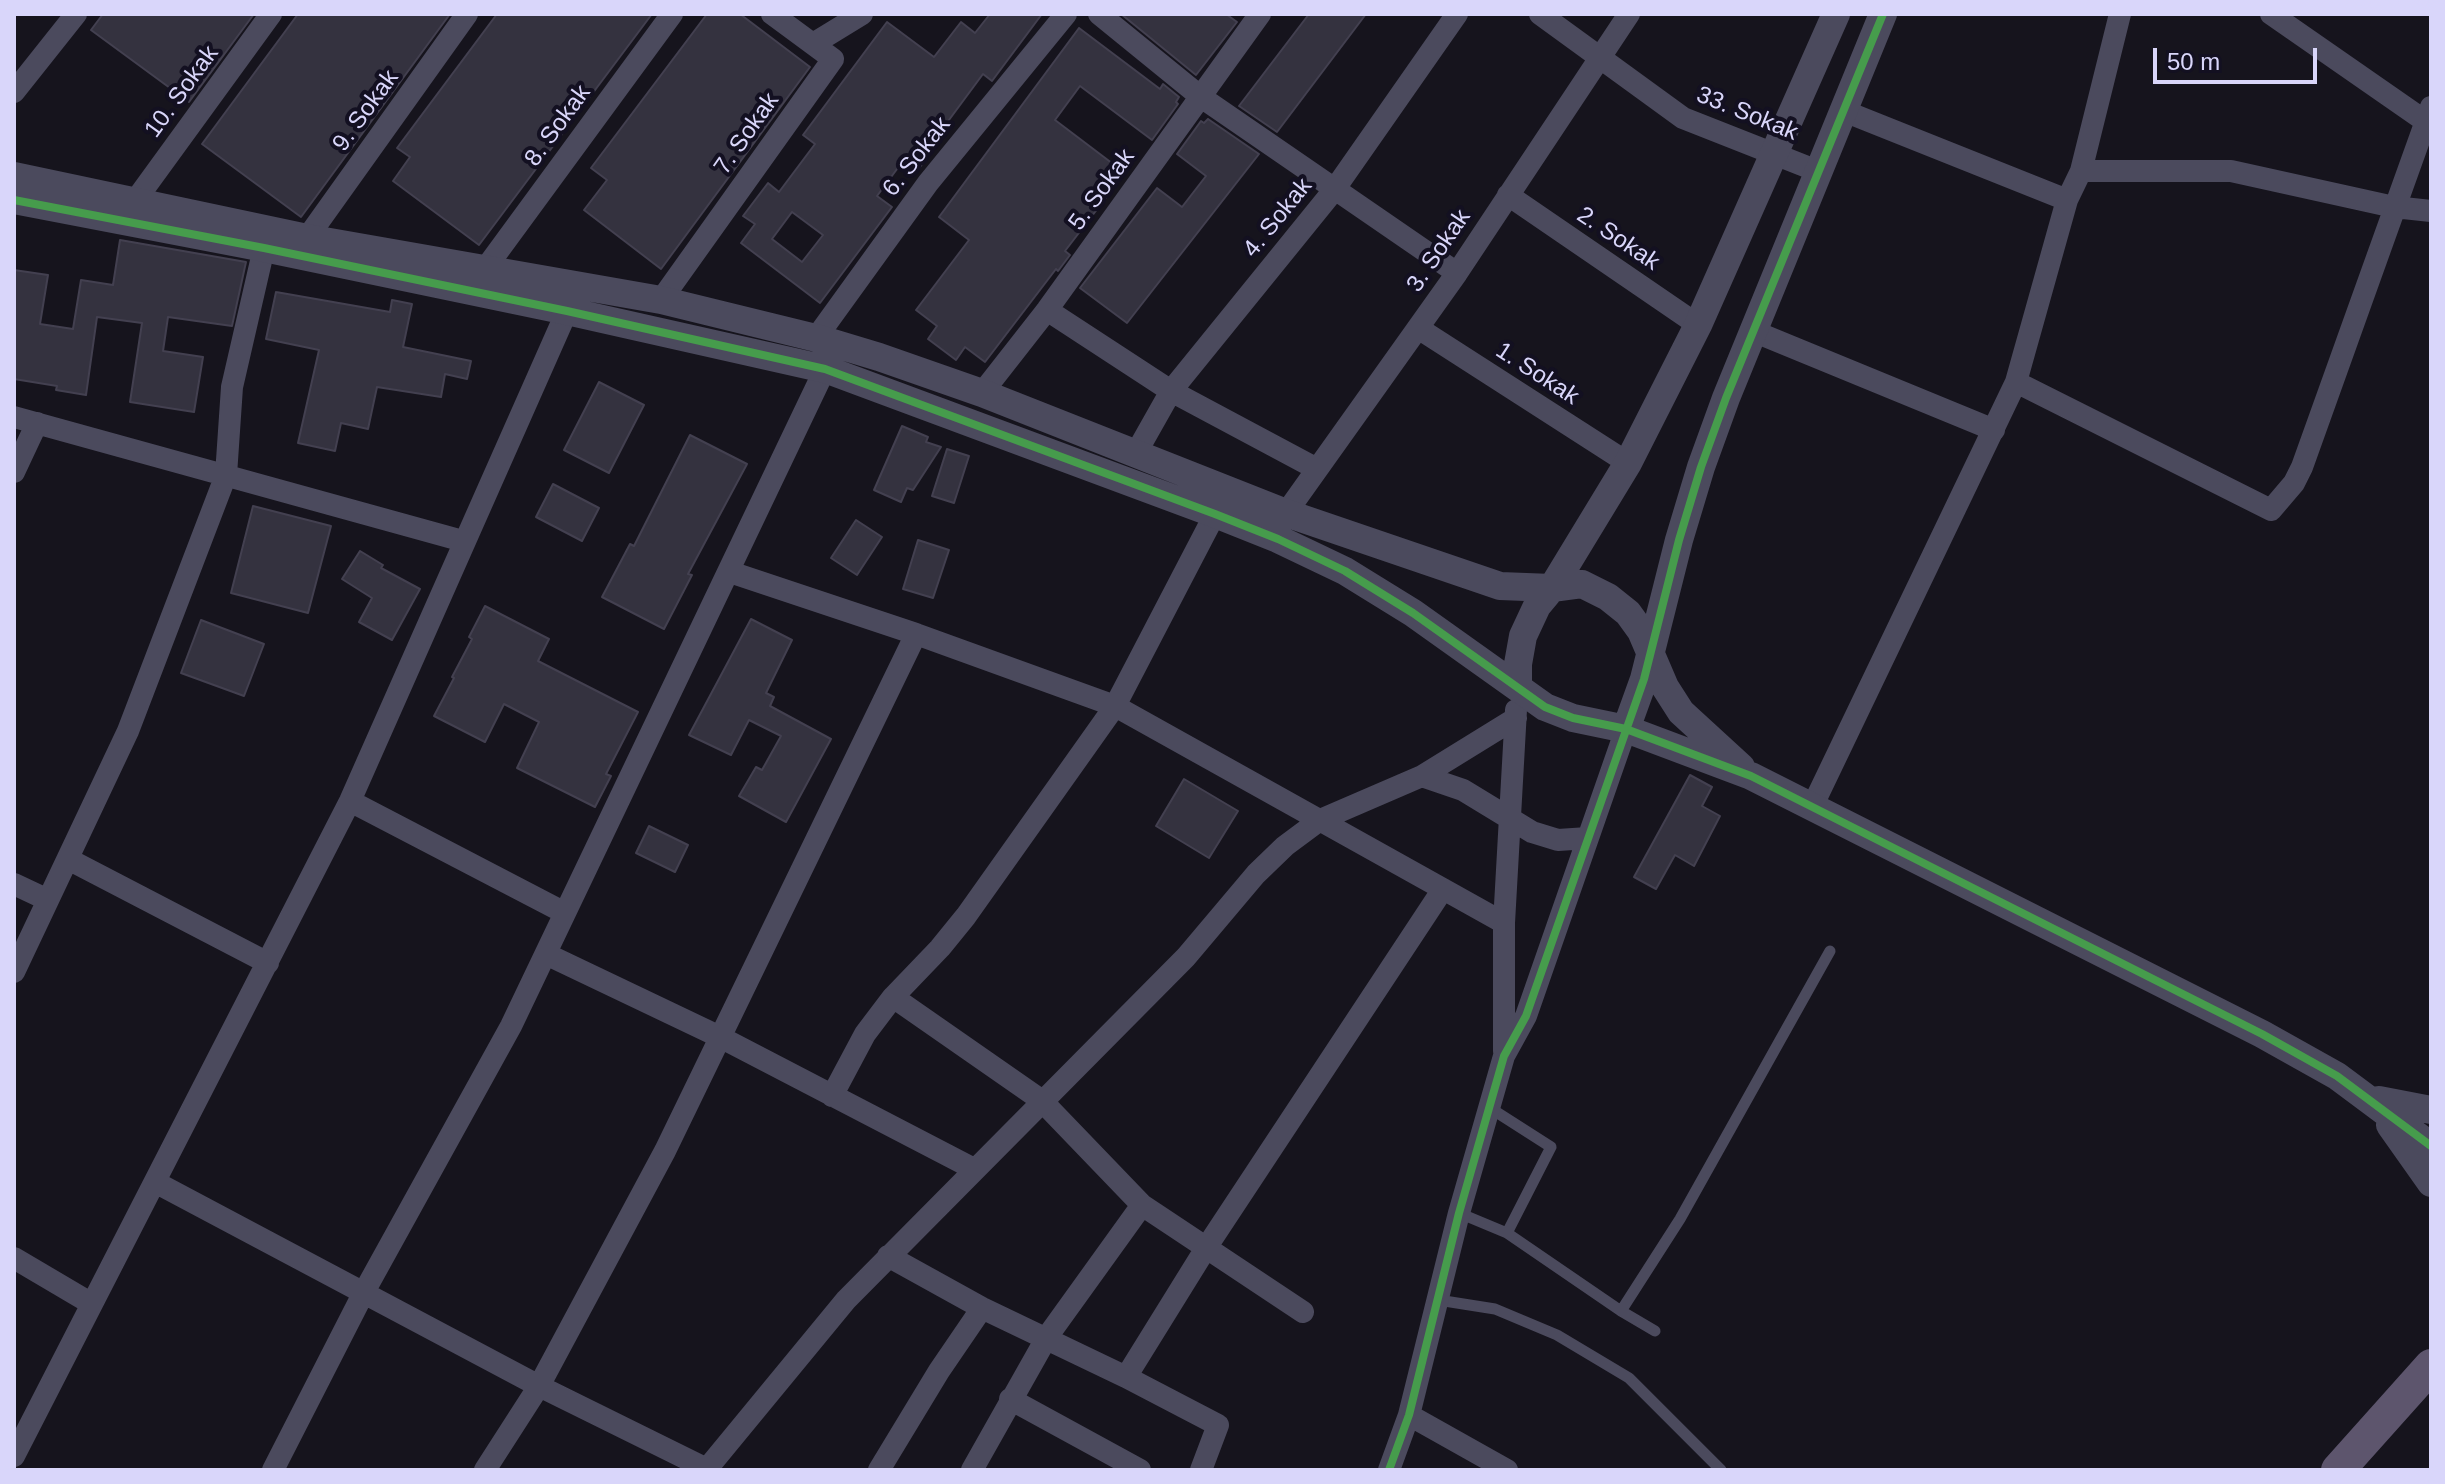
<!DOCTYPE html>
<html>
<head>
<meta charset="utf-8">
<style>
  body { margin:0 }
  #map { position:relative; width:2445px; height:1484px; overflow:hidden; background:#16141d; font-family:Helvetica,sans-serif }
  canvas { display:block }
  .frame { position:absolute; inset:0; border:16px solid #d9d6fa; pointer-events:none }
  .scale { position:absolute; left:2153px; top:48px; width:164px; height:36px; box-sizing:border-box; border:4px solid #d9d6fa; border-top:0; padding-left:10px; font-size:24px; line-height:28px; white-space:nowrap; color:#d9d6fa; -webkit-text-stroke:6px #131021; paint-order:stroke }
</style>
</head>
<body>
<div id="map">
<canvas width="2445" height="1484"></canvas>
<div class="frame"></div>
<div class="scale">50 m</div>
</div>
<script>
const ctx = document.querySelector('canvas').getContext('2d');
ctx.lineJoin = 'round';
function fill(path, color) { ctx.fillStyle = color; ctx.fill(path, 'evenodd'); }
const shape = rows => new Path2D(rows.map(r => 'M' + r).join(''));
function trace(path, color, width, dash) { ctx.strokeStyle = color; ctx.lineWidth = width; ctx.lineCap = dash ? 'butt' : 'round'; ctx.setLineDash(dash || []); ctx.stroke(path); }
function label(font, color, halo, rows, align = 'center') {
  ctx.font = font + ' Helvetica,sans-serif'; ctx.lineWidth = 8; ctx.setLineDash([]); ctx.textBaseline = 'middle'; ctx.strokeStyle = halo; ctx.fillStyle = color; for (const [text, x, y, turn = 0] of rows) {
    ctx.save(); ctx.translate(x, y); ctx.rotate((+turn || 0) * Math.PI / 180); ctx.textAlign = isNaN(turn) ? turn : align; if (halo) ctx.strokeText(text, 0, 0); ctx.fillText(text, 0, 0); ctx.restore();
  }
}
const building = shape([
  [103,14,254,14,189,102,91,30,103,14],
  [298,14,450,14,301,217,202,144,298,14],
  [497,14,652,14,479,245,393,181,410,157,397,148,497,14],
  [707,14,740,14,810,67,661,269,584,210,607,180,591,168,707,14],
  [990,14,1042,14,992,81,983,74,946,124,950,127,917,171,903,161,877,196,892,207,820,303,741,243,755,224,743,216,768,183,779,192,815,144,803,135,887,22,934,57,961,22,975,33,990,14],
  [792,212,823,235,802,262,772,239,792,212],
  [1121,14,1226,14,1237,22,1196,75,1121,14],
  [1309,14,1366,14,1277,132,1239,106,1309,14],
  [1079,28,1160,89,1163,84,1179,97,1176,102,1178,104,1152,140,1080,86,1055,120,1125,173,1065,251,1070,255,1058,271,1056,269,985,362,965,347,956,360,928,339,937,326,916,310,969,240,939,217,1079,28],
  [1208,119,1259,154,1127,323,1080,288,1157,188,1182,207,1206,176,1177,154,1201,121,1204,123,1208,119],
  [120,240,246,262,232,326,168,317,163,351,203,357,194,412,130,402,142,323,97,317,86,395,56,390,57,386,14,379,14,270,48,275,40,324,73,329,81,280,113,285,120,240],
  [276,292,390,312,392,300,412,304,403,347,471,361,467,379,445,374,441,397,377,387,368,429,341,423,335,451,298,443,319,350,266,339,276,292],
  [599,382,644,405,609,473,564,450,599,382],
  [902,426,928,437,926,442,941,447,913,490,907,488,901,502,874,490,902,426],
  [690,435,747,464,688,574,692,575,664,629,602,597,630,544,634,546,690,435],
  [947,449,969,456,954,503,932,496,947,449],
  [553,484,599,508,582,541,536,517,553,484],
  [253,506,331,526,308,613,231,593,253,506],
  [856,520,882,537,857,575,831,558,856,520],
  [918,540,949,550,933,598,903,589,918,540],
  [360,551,383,565,381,568,420,589,392,640,359,622,372,598,342,579,360,551],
  [485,606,549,639,538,661,638,712,606,774,611,776,595,807,517,768,539,722,504,704,485,742,434,716,454,678,452,677,472,639,469,637,485,606],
  [751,619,792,640,766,693,774,697,770,706,831,739,786,822,739,796,756,767,762,770,781,736,749,720,731,755,689,735,751,619],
  [201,620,264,644,244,696,181,673,201,620],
  [1690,775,1712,787,1702,806,1720,816,1694,866,1675,855,1656,889,1634,877,1690,775],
  [1184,779,1238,811,1209,858,1156,826,1184,779],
  [649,826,688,845,675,872,636,853,649,826]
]);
fill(building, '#34323f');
trace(building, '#434050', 2);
trace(shape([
  [1490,1108,1551,1147,1507,1233],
  [1459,1213,1507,1233,1621,1311,1655,1331],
  [1438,1300,1495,1309,1557,1335,1629,1378,1721,1470],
  [1621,1311,1680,1219,1830,951]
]), '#4b4a5d', 11);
trace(shape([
  [1099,14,1201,97,1457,273],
  [1540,14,1683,118,1820,172],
  [2271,14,2425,121],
  [813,44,862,14],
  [14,92,76,14],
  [1844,111,2067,200],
  [2081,171,2231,171,2394,207,2431,211],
  [1508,195,1698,325],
  [135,201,271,14],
  [307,238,467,14],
  [485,269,672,14],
  [661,300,833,59,772,14],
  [1047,310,1171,391,1317,469],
  [1418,328,1628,463],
  [1753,331,1994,430],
  [816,338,928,183,1066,14],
  [2016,382,2271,510,2294,483,2302,467,2431,107],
  [982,393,1047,310,1260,14],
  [14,417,463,541],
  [1136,453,1171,391,1334,190,1457,14],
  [14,472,37,423],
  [1286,513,1457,273,1629,14],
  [730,572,916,634,1115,706,1504,923],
  [1422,776,1463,790,1532,832,1558,840,1588,838],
  [350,801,565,913],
  [1812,807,2016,382,2067,200,2081,171,2120,14],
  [68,859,268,963],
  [14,884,48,900],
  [546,954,720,1037,974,1169],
  [14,972,128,731,226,475,232,387,264,248],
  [893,997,1041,1100,1142,1205,1303,1312],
  [1504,1051,1504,923,1516,710],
  [832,1096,865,1034,893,997,940,948,966,916,1115,706,1215,514],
  [155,1182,539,1386,709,1470],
  [888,1256,982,1308,1126,1377,1218,1425,1201,1470],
  [14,1258,92,1304],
  [1126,1377,1206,1248,1443,889],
  [1010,1399,1140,1470],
  [1409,1415,1507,1470],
  [14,1456,350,801,567,311],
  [273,1470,364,1292,511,1026,825,369],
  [485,1470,539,1386,665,1151,916,634],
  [706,1470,846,1300,1186,957,1256,874,1285,846,1320,820,1422,776,1516,718],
  [879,1470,939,1371,982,1308],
  [972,1470,1047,1337,1142,1205],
  [1389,1470,1409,1415,1459,1213,1504,1056,1526,1016,1626,729]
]), '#4b4a5d', 22);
trace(shape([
  [14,176,307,238,661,300,816,338,879,357,982,393,1286,513,1500,586,1552,588,1582,584,1608,597,1628,613,1641,631,1665,687,1681,712,1741,767],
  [14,200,264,248,567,311,825,369,1215,514,1278,539,1345,571,1413,613,1545,707,1573,718,1626,729,1751,776,2262,1034,2337,1076,2431,1146],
  [1518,686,1518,664,1523,636,1537,606,1552,588,1628,463,1698,325,1836,14],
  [1626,729,1644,679,1679,540,1701,467,1726,398,1883,14],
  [2379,1100,2431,1110],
  [2390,1125,2431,1183]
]), '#4b4a5d', 28);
trace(shape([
  [2338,1470,2431,1366]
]), '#5d556d', 34);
trace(shape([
  [14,200,264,248,567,311,825,369,1215,514,1278,539,1345,571,1413,613,1545,707,1573,718,1626,729,1751,776,2262,1034,2337,1076,2431,1146],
  [1389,1470,1409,1415,1459,1213,1504,1056,1526,1016,1644,679,1679,540,1701,467,1726,398,1883,14]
]), '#469c4c', 8);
label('24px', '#d9d6fa', '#131021', [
  ["10. Sokak",182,92,-54],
  ["9. Sokak",366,111,-54],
  ["33. Sokak",1747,114,22],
  ["8. Sokak",558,126,-54],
  ["7. Sokak",747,134,-55],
  ["6. Sokak",917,157,-52],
  ["5. Sokak",1102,190,-54],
  ["4. Sokak",1278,218,-51],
  ["2. Sokak",1618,239,34],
  ["3. Sokak",1439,251,-56],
  ["1. Sokak",1537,374,33]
]);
</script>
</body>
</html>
